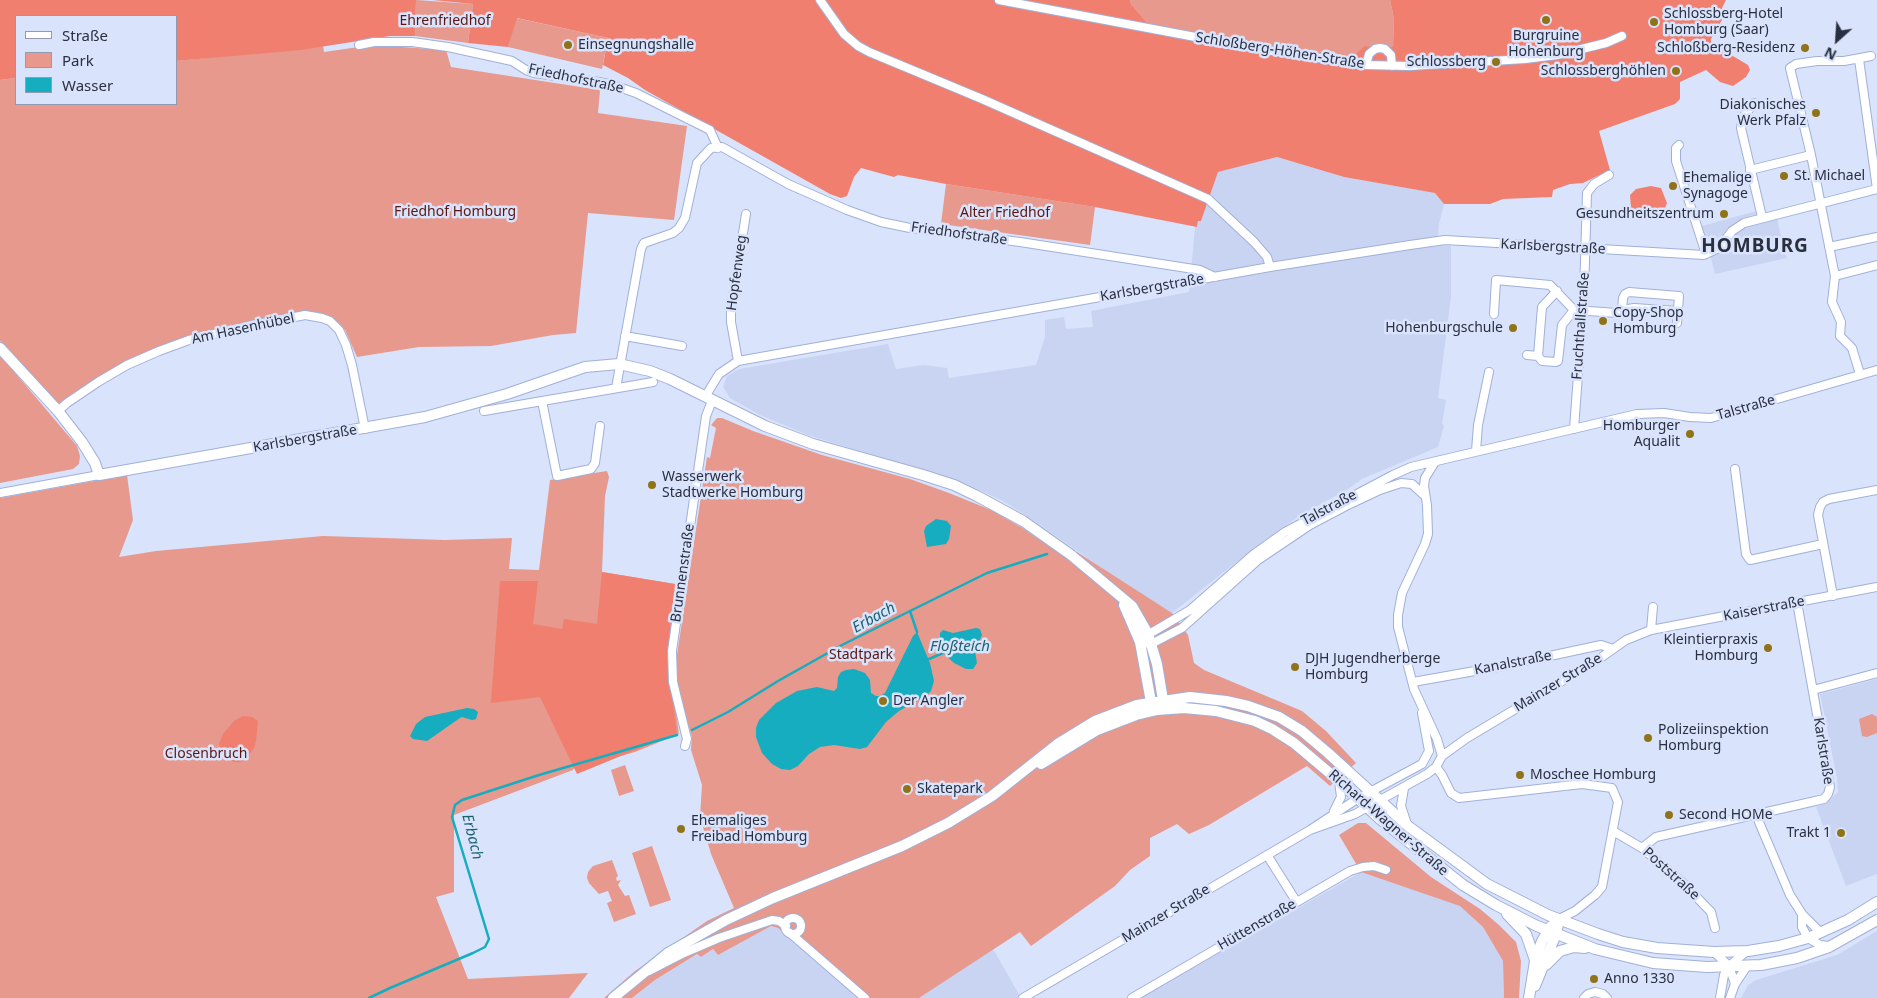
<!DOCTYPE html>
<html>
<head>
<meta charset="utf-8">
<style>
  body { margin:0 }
  #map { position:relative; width:1877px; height:998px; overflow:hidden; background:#d9e3fc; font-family:"Noto Sans",sans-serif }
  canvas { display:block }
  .legend { position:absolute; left:15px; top:15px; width:162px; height:90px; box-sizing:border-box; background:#d9e3fc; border:1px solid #939bb0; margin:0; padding:6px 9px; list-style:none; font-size:15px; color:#292f3f }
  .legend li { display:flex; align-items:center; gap:10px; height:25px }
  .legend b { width:25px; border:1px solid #939bb0 }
  .north { position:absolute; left:1812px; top:15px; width:50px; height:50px; -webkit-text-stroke:4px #d9e3fc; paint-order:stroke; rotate:206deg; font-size:14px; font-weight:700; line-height:20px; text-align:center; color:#292f3f }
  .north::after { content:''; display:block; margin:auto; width:18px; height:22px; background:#292f3f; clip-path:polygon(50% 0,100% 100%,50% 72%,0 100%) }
</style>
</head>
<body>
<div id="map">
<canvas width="1877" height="998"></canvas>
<ul class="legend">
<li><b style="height:6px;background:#fff"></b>Straße</li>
<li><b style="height:14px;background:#e6998c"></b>Park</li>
<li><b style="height:14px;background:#16adc0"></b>Wasser</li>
</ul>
<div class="north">N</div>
</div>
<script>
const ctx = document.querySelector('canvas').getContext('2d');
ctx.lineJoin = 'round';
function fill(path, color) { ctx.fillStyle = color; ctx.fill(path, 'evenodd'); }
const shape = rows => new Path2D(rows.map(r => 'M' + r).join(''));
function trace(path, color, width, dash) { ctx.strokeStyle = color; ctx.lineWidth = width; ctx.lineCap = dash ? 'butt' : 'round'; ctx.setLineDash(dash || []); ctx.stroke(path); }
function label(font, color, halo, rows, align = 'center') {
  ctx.font = font + ' "Noto Sans",sans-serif'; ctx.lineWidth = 5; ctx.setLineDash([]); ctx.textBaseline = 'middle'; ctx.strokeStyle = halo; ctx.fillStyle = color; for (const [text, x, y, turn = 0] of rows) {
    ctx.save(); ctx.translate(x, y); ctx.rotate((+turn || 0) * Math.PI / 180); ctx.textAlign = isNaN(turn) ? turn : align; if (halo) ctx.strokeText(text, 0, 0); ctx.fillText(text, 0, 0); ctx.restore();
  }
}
fill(shape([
  [1277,157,1344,177,1436,193,1444,204,1439,224,1437,245,1451,246,1451,297,1438,398,1446,400,1442,423,1444,426,1438,447,1362,479,1348,489,1299,516,1243,557,1172,613,1119,580,1027,516,1001,500,964,483,808,435,760,415,730,398,723,387,727,376,739,369,888,344,896,369,923,365,947,368,949,378,1036,365,1045,337,1045,320,1064,317,1066,329,1093,327,1091,311,1189,292,1195,227,1197,227,1198,221,1201,221,1218,172],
  [1760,210,1762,217,1776,214,1784,250,1787,258,1715,274,1710,254,1698,227],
  [1877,679,1877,874,1846,886,1816,807,1826,803,1838,792,1837,778,1820,694],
  [1361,872,1460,905,1483,927,1503,961,1504,998,1141,998],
  [770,926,778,928,860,998,632,998,655,980,697,954,701,957,713,949,718,955],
  [1877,931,1877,998,1741,998,1748,985,1756,980,1837,955],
  [993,949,1021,998,919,998]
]), '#c9d4f2');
fill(shape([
  [416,0,473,4,468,43,415,36],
  [1130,0,1390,0,1394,19,1393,47,1366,46,1351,59,1195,37,1151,27,1131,4],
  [516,18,608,38,602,69,508,47],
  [373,45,446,50,451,67,600,90,598,113,687,126,674,220,588,213,576,333,553,335,491,346,419,347,357,357,345,330,335,320,317,312,300,312,189,336,158,347,125,361,58,404,0,341,0,80,16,78,16,104,176,104,176,61,323,46,324,52],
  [946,184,1095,207,1090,245,941,224],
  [0,355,77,446,80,456,79,464,73,469,0,483],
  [717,418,722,418,753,431,822,455,910,479,949,493,991,510,1021,527,1065,557,1077,552,1172,613,1188,635,1194,663,1204,670,1302,711,1326,731,1356,763,1330,786,1307,766,1209,825,1189,834,1177,824,1150,838,1150,856,1130,870,1115,886,1031,946,1020,932,919,998,860,998,778,928,771,926,718,955,713,949,701,957,697,954,655,980,632,998,604,998,635,971,707,921,734,908,711,854,700,817,702,785,691,750,692,737,681,703,675,668,707,457,710,458,716,428,711,425],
  [607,471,609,477,605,496,602,572,675,584,669,659,679,734,635,752,573,769,573,770,454,815,454,892,436,897,468,979,588,973,569,998,0,998,0,498,127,475,133,520,119,557,156,551,323,536,445,540,512,538,509,569,539,570,550,480],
  [1872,714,1877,717,1877,733,1867,737,1862,736,1859,719],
  [625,765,634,791,619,796,611,770],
  [1358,823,1366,823,1431,877,1480,909,1499,925,1516,942,1521,961,1519,998,1504,998,1503,961,1483,927,1460,906,1361,872,1339,835],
  [652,846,671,900,650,907,632,853],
  [612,860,618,876,616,878,617,881,621,880,618,885,625,896,629,895,636,914,614,922,607,903,612,901,608,891,599,894,589,883,587,878,588,872,593,866]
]), '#e6998c');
fill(shape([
  [0,0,416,0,415,36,390,36,301,50,176,61,176,16,16,16,16,78,0,80],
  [433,0,1130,0,1131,4,1151,27,1195,37,1351,58,1365,46,1393,47,1394,19,1390,0,1729,0,1726,0,1722,8,1722,20,1711,39,1711,43,1748,65,1750,70,1746,77,1733,86,1720,82,1706,70,1680,82,1680,99,1675,104,1599,131,1610,170,1583,183,1570,184,1553,190,1552,197,1503,199,1490,204,1444,204,1435,193,1344,177,1277,157,1218,172,1201,221,1198,221,1197,227,1095,207,946,184,898,175,894,177,861,168,854,177,847,196,841,198,830,194,645,90,628,78,603,65,608,38,517,18,508,47,468,43,473,4],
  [1651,186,1661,188,1667,203,1665,208,1661,212,1648,215,1638,212,1631,208,1630,195,1636,189],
  [602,572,675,584,667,658,677,733,577,774,540,697,491,703,500,581,538,581,533,624,562,629,564,619,597,624],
  [243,716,252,717,258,721,256,741,254,748,247,757,241,762,234,762,228,759,222,752,219,744,223,734,234,721]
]), '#f17f6f');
fill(shape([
  [936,519,947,521,951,526,949,539,946,544,927,547,924,531,926,526],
  [976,628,980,629,982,635,975,651,977,663,973,669,966,669,954,663,943,653,940,645,940,633,943,630,953,633],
  [917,632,930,663,934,681,931,691,927,695,899,711,886,722,867,747,860,749,834,745,820,747,809,754,798,766,790,770,781,769,772,764,762,753,756,737,756,728,759,720,776,703,797,691,817,687,834,691,837,688,838,677,841,672,846,670,854,669,865,673,870,680,871,693,876,696,880,696,885,693,913,636],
  [467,708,474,709,478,712,476,719,472,720,462,717,460,718,427,741,413,739,410,736,416,724,425,717]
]), '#16adc0');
trace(shape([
  [910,611,917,632],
  [929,659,943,653],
  [692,730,728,712,778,681,842,645,910,611,987,573,1047,554],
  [369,998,390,988,473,953,485,947,489,939,452,817,455,805,462,800,539,775,677,735]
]), '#16adc0', 2.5);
const minor = shape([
  [820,0,844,34,858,46,869,52,982,99,1208,199,1254,242,1267,257,1270,267],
  [999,0,1254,48,1366,65,1409,66,1525,59,1557,55,1606,43,1622,36],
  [359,45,374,42,412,42,448,47,512,61,526,70,534,73,599,82,613,85,636,93,710,130,718,148],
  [1859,59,1877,189],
  [1366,65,1369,54,1375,49,1380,48,1385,49,1391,55,1392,66],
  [1754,103,1743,117,1741,128,1762,217],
  [1679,145,1676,148,1676,161,1706,254],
  [1750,170,1811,155],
  [1829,247,1877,237],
  [1835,276,1877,265],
  [1557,291,1542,307,1538,356,1542,361,1556,362,1558,361,1562,325,1574,310],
  [1622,310,1623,298,1625,294,1629,292,1679,296,1677,323],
  [1494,314,1496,280,1550,285,1574,310,1617,313,1622,310,1634,308,1678,311],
  [625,336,682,346],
  [1527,355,1538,356],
  [738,361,731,322,731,309,746,214],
  [1860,374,1852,348,1840,336,1841,322,1832,302,1835,276,1811,155,1790,68,1796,64,1817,61,1844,61,1871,56],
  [616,388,641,249,644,243,673,233,679,228,685,218,697,163,711,148,722,147,788,184,847,210,881,222,910,228,1020,242,1200,270,1215,277],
  [705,397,719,374,738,361,1270,267,1410,245,1445,240,1704,255,1719,248,1732,231,1744,223,1877,189],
  [542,401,557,476,591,469,595,463,600,426],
  [58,411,67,403,98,382,127,365,159,351,189,340,249,326,305,315,322,318,330,321,339,330,346,345,352,365,365,429],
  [484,411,653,382],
  [1574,429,1584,294,1587,193,1594,184,1609,175],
  [1476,451,1478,425,1489,372],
  [1435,462,1425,478,1424,486,1427,505,1428,534,1425,544,1402,593,1398,615,1398,627,1414,689,1437,739,1442,756],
  [1735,469,1746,554,1750,560,1823,544],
  [0,493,99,475],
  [1833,596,1818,515,1820,507,1823,502,1829,499,1877,490],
  [1651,630,1653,607],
  [1144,637,1190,610,1254,554,1285,532,1393,475,1411,467,1637,414,1664,413,1690,417,1711,418,1877,370],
  [1146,643,1151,644,1182,628,1258,560,1310,525,1346,506,1380,490,1401,483,1412,484,1424,495],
  [1413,682,1503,666,1601,645,1613,649],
  [1813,690,1877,673],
  [1422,713,1429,751],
  [685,746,687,739,673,682,672,651,706,416,712,401],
  [1436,767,1442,775,1451,793,1459,798,1582,784,1612,788,1618,802,1602,887,1595,895,1575,911,1559,919],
  [1404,788,1401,806,1407,824],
  [1334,811,1341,797,1339,781],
  [1756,815,1790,895,1802,914,1821,933],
  [1310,830,1355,814,1427,774,1436,767,1442,756,1467,738,1599,659,1626,640,1651,630,1877,587],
  [1613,831,1642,848,1682,882,1711,912,1715,928],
  [1642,848,1656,837,1811,802,1824,799,1828,794,1830,787,1797,602],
  [1267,855,1296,901],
  [1802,914,1802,927,1808,938,1820,945,1829,946],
  '785 926a8 8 0 1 1 16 0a8 8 0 1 1-16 0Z',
  [790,933,865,998],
  [1714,952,1729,966,1735,984],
  [649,971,684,953,719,938,772,920,779,921,786,926],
  [1023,998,1310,830,1357,799,1422,764,1429,751],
  [1132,998,1350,871,1363,867,1374,866,1386,870],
  [1584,998,1588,994,1595,992,1603,994,1607,998],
  [1720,998,1724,975,1729,966,1747,951],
  [1730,998,1735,984,1747,966]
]);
const major = shape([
  [0,348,58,411,82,442,95,463,99,475,425,417,507,394,585,367,619,364,650,371,670,379,765,426,813,444,923,475,954,485,977,496,1023,521,1071,555,1132,606,1148,634,1157,664,1163,700,1157,710],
  [1124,605,1140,642,1151,702,1155,707],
  [1041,764,1097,730,1136,715,1157,710,1184,708,1216,711,1255,721,1272,729,1294,743,1339,781,1380,819,1463,885,1496,905,1537,926,1595,949,1653,963,1707,967,1761,965,1797,958,1829,947,1877,920],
  [1507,914,1526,934,1535,960],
  [1546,965,1560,951,1574,947,1585,948],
  [1535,986,1556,934,1559,919],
  [613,998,668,953,726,920,773,898,902,846,948,823,992,796,1059,743,1095,721,1137,705,1190,697,1226,701,1248,706,1279,717,1302,731,1328,753,1408,826,1487,884,1548,915,1598,934,1623,942,1657,948,1714,952,1748,951,1779,946,1808,938,1848,920,1877,902],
  [1529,998,1535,961,1542,941,1551,926]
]);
trace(minor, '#a1b0d9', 10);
trace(major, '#a1b0d9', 12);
trace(minor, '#fff', 8);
trace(major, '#fff', 10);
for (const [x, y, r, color] of [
  [1546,20,5,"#907318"],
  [1654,22,5,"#907318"],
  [568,45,5,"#907318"],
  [1805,48,5,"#907318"],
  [1496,62,5,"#907318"],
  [1676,71,5,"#907318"],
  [1816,113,5,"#907318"],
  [1784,176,5,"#907318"],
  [1673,186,5,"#907318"],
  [1724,214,5,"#907318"],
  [1603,321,5,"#907318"],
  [1513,328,5,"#907318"],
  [1690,434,5,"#907318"],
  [652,485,5,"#907318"],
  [1768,648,5,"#907318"],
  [1295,667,5,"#907318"],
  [883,701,5,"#907318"],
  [1648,738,5,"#907318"],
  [1520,775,5,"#907318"],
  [907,789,5,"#907318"],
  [1669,815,5,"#907318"],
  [681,829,5,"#907318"],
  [1841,833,5,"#907318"],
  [1594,979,5,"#907318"]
]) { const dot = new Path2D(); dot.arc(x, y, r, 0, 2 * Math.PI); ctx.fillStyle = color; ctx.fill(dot); trace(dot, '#d9e3fc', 2); }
label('14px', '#292f3f', '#d9e3fc', [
  ["Schlossberg-Hotel",1664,14],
  ["Homburg (Saar)",1664,30],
  ["Burgruine",1546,36,"center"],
  ["Hohenburg",1546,52,"center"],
  ["Einsegnungshalle",578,45],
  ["Schloßberg-Residenz",1795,48,"right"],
  ["Schlossberg",1486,62,"right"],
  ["Schlossberghöhlen",1666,71,"right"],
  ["Diakonisches",1806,105,"right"],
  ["Werk Pfalz",1806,121,"right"],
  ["St. Michael",1794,176],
  ["Ehemalige",1683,178],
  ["Synagoge",1683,194],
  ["Gesundheitszentrum",1714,214,"right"],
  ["Copy-Shop",1613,313],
  ["Homburg",1613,329],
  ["Hohenburgschule",1503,328,"right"],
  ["Homburger",1680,426,"right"],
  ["Aqualit",1680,442,"right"],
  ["Wasserwerk",662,477],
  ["Stadtwerke Homburg",662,493],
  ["Kleintierpraxis",1758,640,"right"],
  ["Homburg",1758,656,"right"],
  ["DJH Jugendherberge",1305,659],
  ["Homburg",1305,675],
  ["Der Angler",893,701],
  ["Polizeiinspektion",1658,730],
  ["Homburg",1658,746],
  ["Moschee Homburg",1530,775],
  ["Skatepark",917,789],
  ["Second HOMe",1679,815],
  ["Ehemaliges",691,821],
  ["Freibad Homburg",691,837],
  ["Trakt 1",1831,833,"right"],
  ["Anno 1330",1604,979]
], 'left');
label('14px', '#5d160f', '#d9e3fc', [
  ["Ehrenfriedhof",445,21],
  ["Friedhof Homburg",455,212],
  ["Alter Friedhof",1005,213],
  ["Stadtpark",861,655],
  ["Closenbruch",206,754]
]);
label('14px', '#292f3f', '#d9e3fc', [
  ["Schloßberg-Höhen-Straße",1280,51,9],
  ["Friedhofstraße",576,79,12],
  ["Friedhofstraße",959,234,8],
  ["Karlsbergstraße",1553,247,3],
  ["Hopfenweg",737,273,-82],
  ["Karlsbergstraße",1152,288,-10],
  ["Fruchthallstraße",1581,326,-86],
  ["Am Hasenhübel",243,329,-12],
  ["Talstraße",1746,408,-16],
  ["Karlsbergstraße",305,439,-10],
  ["Talstraße",1329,508,-28],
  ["Brunnenstraße",683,573,-82],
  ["Kaiserstraße",1764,609,-11],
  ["Kanalstraße",1513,663,-11],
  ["Mainzer Straße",1558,683,-31],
  ["Karlstraße",1823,751,81],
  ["Richard-Wagner-Straße",1388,823,41],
  ["Poststraße",1671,874,42],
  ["Mainzer Straße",1166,914,-31],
  ["Hüttenstraße",1257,925,-30]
]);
label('italic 15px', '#19616b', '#d9e3fc', [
  ["Erbach",874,618,-29],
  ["Floßteich",960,647],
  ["Erbach",472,837,76]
]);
ctx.letterSpacing = '1px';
label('bold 19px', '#292f3f', '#d9e3fc', [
  ["HOMBURG",1755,247]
]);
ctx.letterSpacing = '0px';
</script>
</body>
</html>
